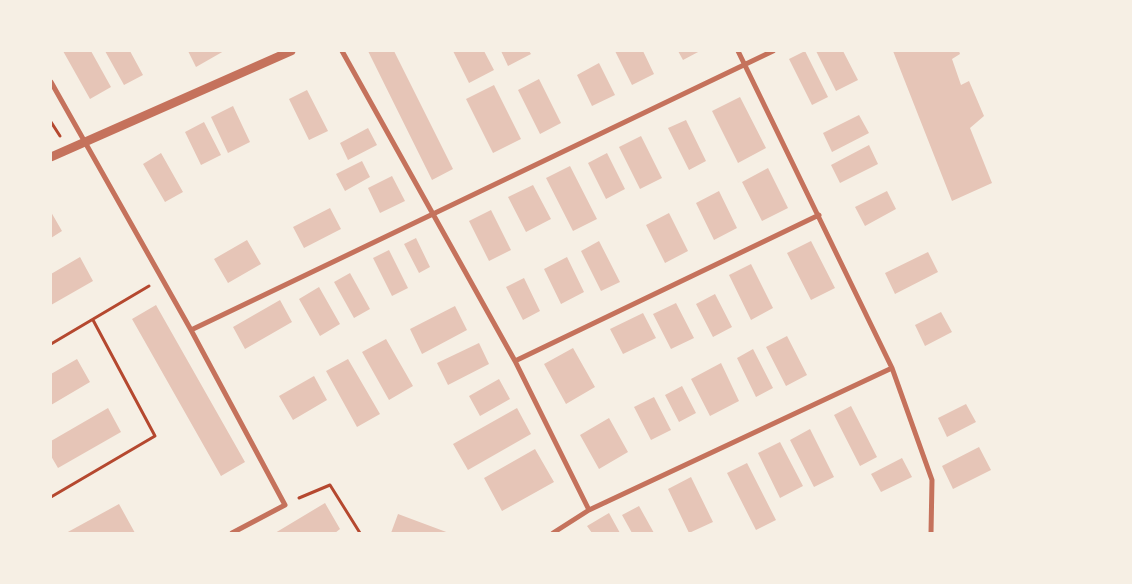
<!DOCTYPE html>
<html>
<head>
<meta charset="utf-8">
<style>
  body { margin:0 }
  #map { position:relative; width:1132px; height:584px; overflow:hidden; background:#f6efe4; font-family:"Fira Sans Condensed",sans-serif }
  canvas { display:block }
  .frame { position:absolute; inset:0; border:52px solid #f6efe4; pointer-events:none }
</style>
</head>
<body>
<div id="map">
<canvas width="1132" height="584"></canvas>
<div class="frame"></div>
</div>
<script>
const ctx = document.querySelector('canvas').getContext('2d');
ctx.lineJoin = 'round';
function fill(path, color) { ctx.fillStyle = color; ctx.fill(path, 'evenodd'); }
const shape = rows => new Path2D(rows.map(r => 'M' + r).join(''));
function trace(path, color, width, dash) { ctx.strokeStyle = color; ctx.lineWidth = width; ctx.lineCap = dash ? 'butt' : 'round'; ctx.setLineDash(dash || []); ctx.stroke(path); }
fill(shape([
  [63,51,91,51,111,87,90,99],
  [105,51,130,51,143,75,124,85],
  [188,51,224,51,196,67],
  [368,51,394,51,453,169,432,180],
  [453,51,484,51,494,70,469,83],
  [501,51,529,51,531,54,508,66],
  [615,51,643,51,654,74,632,85],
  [678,51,700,51,683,60],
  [805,51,828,97,812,105,789,59],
  [816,51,843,51,858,80,836,91],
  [893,51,959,51,960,54,952,59,961,85,969,81,984,116,970,128,992,183,952,201],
  [599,63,615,95,592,106,577,75],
  [539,79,561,123,540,134,518,90],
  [494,85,521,139,493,153,466,99],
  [307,90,328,131,309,140,289,99],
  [740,97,766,148,738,163,712,111],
  [233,106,250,142,228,153,211,117],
  [859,115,869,133,832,152,823,133],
  [686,120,706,161,689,170,668,128],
  [204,122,221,155,201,165,185,132],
  [368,128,377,145,348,160,340,143],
  [641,136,662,178,640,189,619,147],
  [869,145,878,164,840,183,831,165],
  [161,153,183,192,165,202,143,164],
  [607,153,625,189,606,199,588,163],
  [362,161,370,177,345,191,336,174],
  [570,166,597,219,573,231,546,178],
  [768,168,788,208,762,221,742,182],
  [392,176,405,201,380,213,368,188],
  [533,185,551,219,526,232,508,197],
  [719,191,737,228,714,240,696,203],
  [887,191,896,209,865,226,855,207],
  [330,208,341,229,304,248,293,227],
  [491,210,511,250,489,261,469,221],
  [51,212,62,231,51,238],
  [669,213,688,251,665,263,646,225],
  [416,238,430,267,419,273,404,244],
  [247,240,261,264,228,283,214,259],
  [599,241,620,282,601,291,581,251],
  [811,241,835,288,811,300,787,253],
  [389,250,408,288,392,296,373,258],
  [928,252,938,272,895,294,885,273],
  [80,257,93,281,51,305,51,274],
  [567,257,584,292,561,304,544,269],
  [751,264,773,308,751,320,729,275],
  [350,273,370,309,354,318,334,282],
  [524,278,540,311,523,320,506,287],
  [319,287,340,324,320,336,299,299],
  [715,294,732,327,713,337,696,304],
  [280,300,292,322,245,349,233,327],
  [676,303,694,338,671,349,653,314],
  [156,305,245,462,221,476,132,319],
  [455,306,467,330,422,354,410,329],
  [941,312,952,332,925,346,915,325],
  [643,313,656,338,623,354,610,329],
  [787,336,807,375,786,386,766,347],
  [386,339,413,386,389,400,362,352],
  [479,343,489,364,448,385,437,363],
  [573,348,595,387,566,404,544,364],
  [753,349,773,388,756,397,737,358],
  [77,359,90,382,51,405,51,374],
  [348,359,380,414,357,427,326,371],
  [721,363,739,401,710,416,691,379],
  [314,376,327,400,293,420,279,396],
  [499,379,510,399,480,416,469,396],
  [682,386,696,413,679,422,665,395],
  [654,397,671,430,651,440,634,407],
  [966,404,976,422,947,437,938,418],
  [851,406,877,457,860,466,834,415],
  [108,408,121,432,58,468,51,456,51,441],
  [517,408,531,434,468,470,453,444],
  [609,418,628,452,599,469,580,435],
  [810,429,834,477,814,487,790,440],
  [780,442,803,486,780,498,758,453],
  [979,447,991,470,953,489,942,466],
  [535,449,554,482,502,511,484,478],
  [902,458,912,477,881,492,871,474],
  [747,463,776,520,756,530,727,473],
  [691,477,713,522,689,533,668,489],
  [325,503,340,529,335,533,275,533],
  [119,504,135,533,66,533],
  [639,506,654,533,632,533,622,515],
  [609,513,620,533,592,533,587,526],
  [398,514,449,533,391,533]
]), '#e6c5b7');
trace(shape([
  [51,122,60,136],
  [51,344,149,286],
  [51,497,155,436,93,320],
  [299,498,330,485,360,533]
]), '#b5482f', 3);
trace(shape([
  [342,51,515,361,589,510],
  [738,51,892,368,932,480,931,533],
  [51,82,191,330,285,505,232,533],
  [191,330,773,51],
  [515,361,819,215],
  [553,533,589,510,892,368]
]), '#c5725c', 5);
trace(shape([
  [51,157,291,51]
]), '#c5725c', 9);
</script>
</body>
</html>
